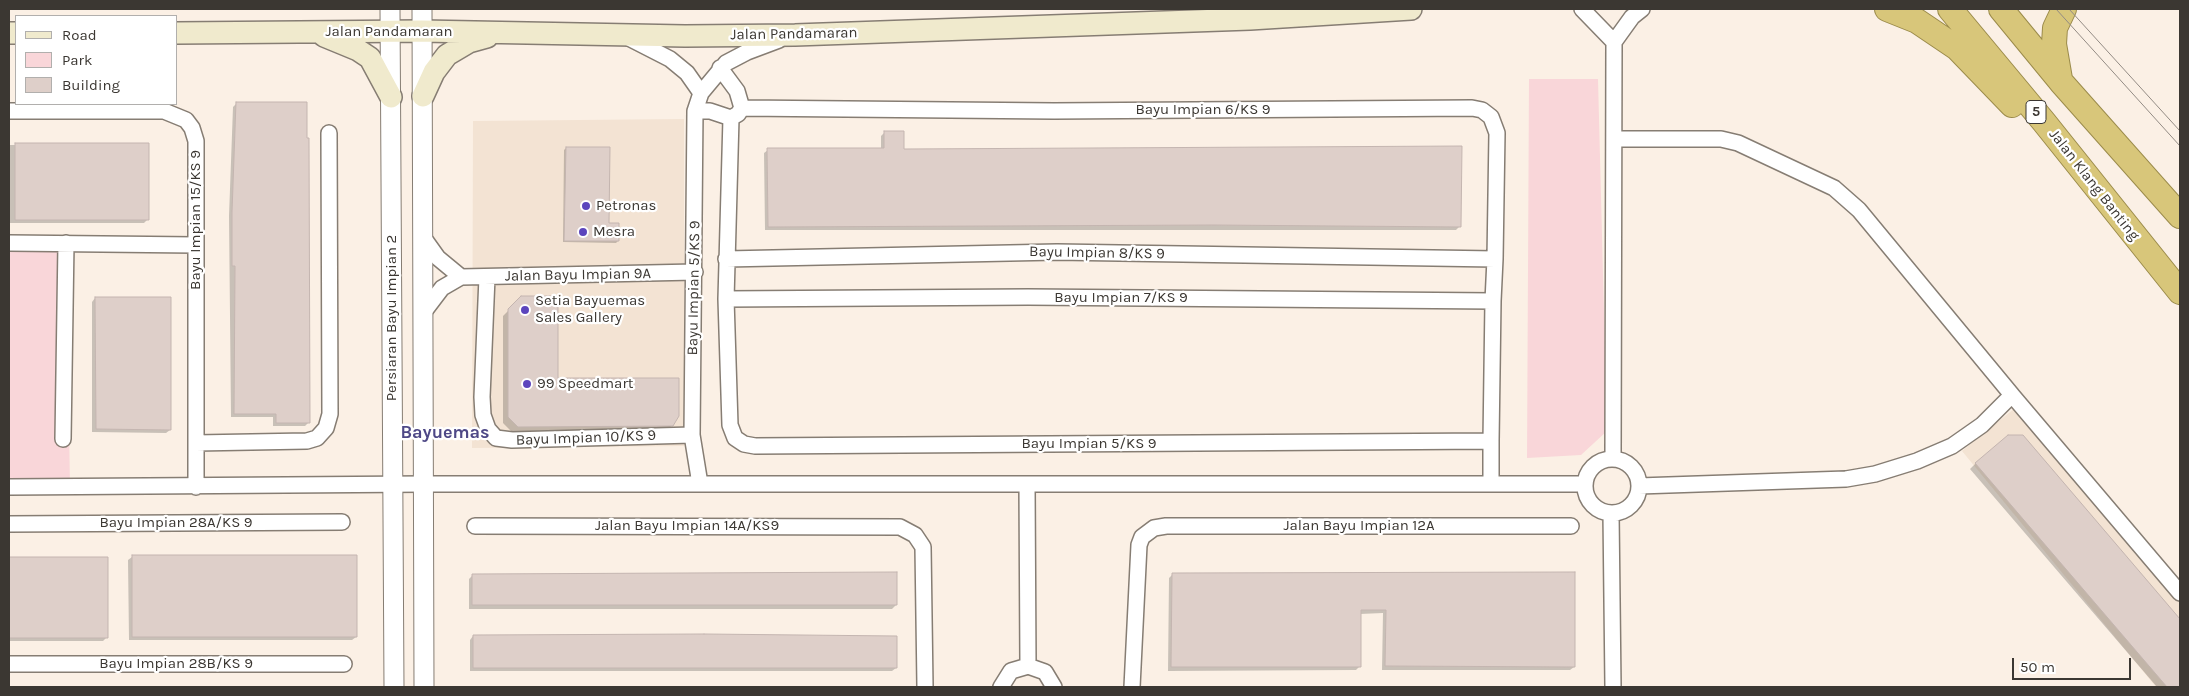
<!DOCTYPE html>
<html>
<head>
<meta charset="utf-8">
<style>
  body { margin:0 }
  #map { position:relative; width:2189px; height:696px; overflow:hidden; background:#fbf0e5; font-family:Karla,sans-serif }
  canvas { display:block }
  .frame { position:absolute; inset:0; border:10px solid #3b3732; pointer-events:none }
  .legend { position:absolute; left:15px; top:15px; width:162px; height:90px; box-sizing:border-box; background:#fff; border:1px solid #b1afad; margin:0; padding:6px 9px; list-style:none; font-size:15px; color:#3b3732 }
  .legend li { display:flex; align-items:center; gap:10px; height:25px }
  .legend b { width:25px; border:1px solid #b1afad }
  .scale { position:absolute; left:2012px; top:658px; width:119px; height:22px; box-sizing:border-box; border:2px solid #3b3732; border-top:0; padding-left:6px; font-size:15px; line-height:18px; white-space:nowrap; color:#3b3732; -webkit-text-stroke:4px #fff; paint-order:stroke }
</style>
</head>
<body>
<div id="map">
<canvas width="2189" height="696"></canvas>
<div class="frame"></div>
<ul class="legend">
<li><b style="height:6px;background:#f0eacd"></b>Road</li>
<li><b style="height:14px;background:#f9d6d9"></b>Park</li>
<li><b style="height:14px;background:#decfc9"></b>Building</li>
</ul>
<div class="scale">50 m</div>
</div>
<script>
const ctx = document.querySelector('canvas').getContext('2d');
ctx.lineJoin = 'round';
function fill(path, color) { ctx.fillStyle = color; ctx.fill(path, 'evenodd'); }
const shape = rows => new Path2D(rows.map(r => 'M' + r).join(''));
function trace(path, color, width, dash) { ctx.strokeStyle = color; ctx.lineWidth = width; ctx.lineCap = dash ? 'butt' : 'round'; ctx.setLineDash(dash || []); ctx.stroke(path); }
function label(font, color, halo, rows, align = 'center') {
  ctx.font = font + ' Karla,sans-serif'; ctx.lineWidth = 4.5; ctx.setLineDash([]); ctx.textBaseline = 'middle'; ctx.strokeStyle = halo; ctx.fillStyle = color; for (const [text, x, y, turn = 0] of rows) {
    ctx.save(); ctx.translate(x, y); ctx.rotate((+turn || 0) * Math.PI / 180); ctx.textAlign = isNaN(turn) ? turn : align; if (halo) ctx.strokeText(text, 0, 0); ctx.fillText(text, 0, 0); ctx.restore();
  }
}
fill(shape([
  [684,119,684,446,472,448,473,121],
  [2015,408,2180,602,2180,687,2156,687,1962,451]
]), '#f3e3d3');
fill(shape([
  [1529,79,1598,79,1607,431,1581,455,1527,458],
  [9,243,66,243,70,487,9,487]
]), '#f9d6d9');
fill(shape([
  [237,103,308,423,305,426,273,426,273,417,231,417,229,216,233,107],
  [885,132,902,151,1460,226,1456,230,765,230,764,153,768,150,881,150,881,136],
  [9,145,148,145,148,219,144,223,9,223],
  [566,148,618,241,616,243,563,242,564,150],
  [522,297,557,380,672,425,665,432,512,432,503,423,503,316],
  [95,298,170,430,166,433,92,432,92,302],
  [2022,436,2180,621,2180,687,2157,687,1970,469,1976,463],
  [132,557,356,637,352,640,129,640,128,560],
  [9,558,106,559,106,638,103,641,9,641],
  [1573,574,1574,667,1570,670,1382,670,1383,613,1360,614,1360,666,1356,670,1168,671,1169,578,1172,575],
  [473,575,896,605,892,609,469,609,469,579],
  [473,636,896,668,892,671,470,671,470,640]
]), '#0003');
const building = shape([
  [236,102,307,102,307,138,309,138,310,423,276,423,276,414,234,414,235,266,232,266,232,212,236,102],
  [884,131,904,131,904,149,1462,146,1461,227,1213,225,768,227,767,148,884,148,884,131],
  [15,143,149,143,149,220,15,220,15,143],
  [566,147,610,147,609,223,619,223,619,241,564,241,566,147],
  [521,296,558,296,558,378,679,378,679,416,673,426,518,427,508,417,508,309,521,296],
  [95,297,171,297,171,430,96,429,95,297],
  [2008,435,2023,435,2180,619,2180,687,2167,687,1975,463,2008,435],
  [132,555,357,555,357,637,132,637,132,555],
  [9,557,108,557,108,638,9,638,9,557],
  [897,572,897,605,472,605,472,574,897,572],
  [1575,572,1575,667,1385,666,1386,610,1361,610,1361,667,1171,667,1172,573,1575,572],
  [704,634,897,636,897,668,473,668,473,635,704,634]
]);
fill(building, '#decfc9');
trace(building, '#c4b5b0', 1);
const minor = shape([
  [1582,9,1614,42],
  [627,37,670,59,687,73,701,93,726,63,747,52,779,40],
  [720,68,737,91,742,108,738,114,731,118,726,299,730,425,735,438,744,444,755,446,1491,441,1493,301,1028,297,726,299],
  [9,111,164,111,186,120,192,128,196,141,196,487],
  [695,111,710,111,731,118],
  [1615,139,1721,139,1738,143,1834,188,1859,210,2012,395,1982,425,1952,446,1917,461,1875,474,1846,479,1639,486],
  [423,237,438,258,461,277,442,288,423,313],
  [9,243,195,245],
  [726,259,1057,252,1495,259,1497,133,1491,117,1482,110,1472,108,1054,111,742,108],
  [461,277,695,272],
  [487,277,482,397,483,415,488,429,496,438,512,440,692,435],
  [1493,301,1495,259],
  [2012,395,2180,593],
  [63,439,66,243],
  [1491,441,1491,484],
  [196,443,307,441,317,438,326,428,330,414,329,133],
  [1613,459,1614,42,1632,17,1642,9],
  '1585 486a27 27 0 1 1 54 0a27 27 0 1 1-54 0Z',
  [700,484,692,435,695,111,701,93],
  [1027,484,1028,666],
  [9,487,424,484,1585,484],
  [1611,513,1613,687],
  [9,524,342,522],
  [475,526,900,527,915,535,923,547,925,687],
  [9,664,344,664],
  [1001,687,1011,671,1028,666,1045,672,1054,687],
  [1132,687,1139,545,1142,537,1154,528,1166,526,1571,526]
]);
const tertiary = shape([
  [390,9,394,687],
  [422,9,424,687]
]);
const secondary = shape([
  [9,33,16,33],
  [176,33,422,31,685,36,795,35,1250,19,1411,9],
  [324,36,358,50,370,58,391,97],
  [423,96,434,72,447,55,469,42,487,37]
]);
const trunk = shape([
  [1887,9,1917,21,1957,48,2012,105],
  [1950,9,2044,122,2180,292],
  [2001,9,2061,82,2180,216],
  [2060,79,2054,44,2055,28,2064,9]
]);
trace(minor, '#867d73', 18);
trace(tertiary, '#867d73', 21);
trace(secondary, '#867d73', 24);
trace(trunk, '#9b8b4b', 26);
trace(minor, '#fff', 15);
trace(tertiary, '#fff', 19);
trace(secondary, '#f0eacd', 21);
trace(trunk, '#d8c67a', 24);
trace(shape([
  [2056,9,2180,146],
  [2069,9,2180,131]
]), '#938b84', 1);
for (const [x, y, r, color] of [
  [586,206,5,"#5c45bd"],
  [583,232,5,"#5c45bd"],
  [525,310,5,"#5c45bd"],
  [527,384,5,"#5c45bd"]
]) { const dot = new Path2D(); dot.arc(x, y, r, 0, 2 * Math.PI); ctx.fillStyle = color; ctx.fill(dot); trace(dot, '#fff', 2); }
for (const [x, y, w] of [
  [2036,112,20]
]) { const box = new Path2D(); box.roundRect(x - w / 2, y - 11.5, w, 23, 4); ctx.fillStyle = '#fff'; ctx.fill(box); trace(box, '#3b3732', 1); }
label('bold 14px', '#3b3732', null, [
  ["5",2036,112]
]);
label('15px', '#3b3732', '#fff', [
  ["Jalan Pandamaran",389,32],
  ["Jalan Pandamaran",794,34,-1],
  ["Bayu Impian 6/KS 9",1203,110],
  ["Jalan Klang Banting",2094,185,52],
  ["Bayu Impian 15/KS 9",196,220,-90],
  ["Bayu Impian 8/KS 9",1097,253,1],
  ["Jalan Bayu Impian 9A",578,275,-1],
  ["Bayu Impian 5/KS 9",694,288,-89],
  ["Bayu Impian 7/KS 9",1121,298],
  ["Persiaran Bayu Impian 2",392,318,-90],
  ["Bayu Impian 10/KS 9",586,438,-2],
  ["Bayu Impian 5/KS 9",1089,444],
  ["Bayu Impian 28A/KS 9",176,523],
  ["Jalan Bayu Impian 14A/KS9",687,526],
  ["Jalan Bayu Impian 12A",1359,526],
  ["Bayu Impian 28B/KS 9",176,664]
]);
label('15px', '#3b3732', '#fff', [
  ["Petronas",596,206],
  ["Mesra",593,232],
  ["Setia Bayuemas",535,301],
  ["Sales Gallery",535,318],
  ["99 Speedmart",537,384]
], 'left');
label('bold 18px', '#4e4886', '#fff', [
  ["Bayuemas",445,433]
]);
</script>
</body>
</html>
